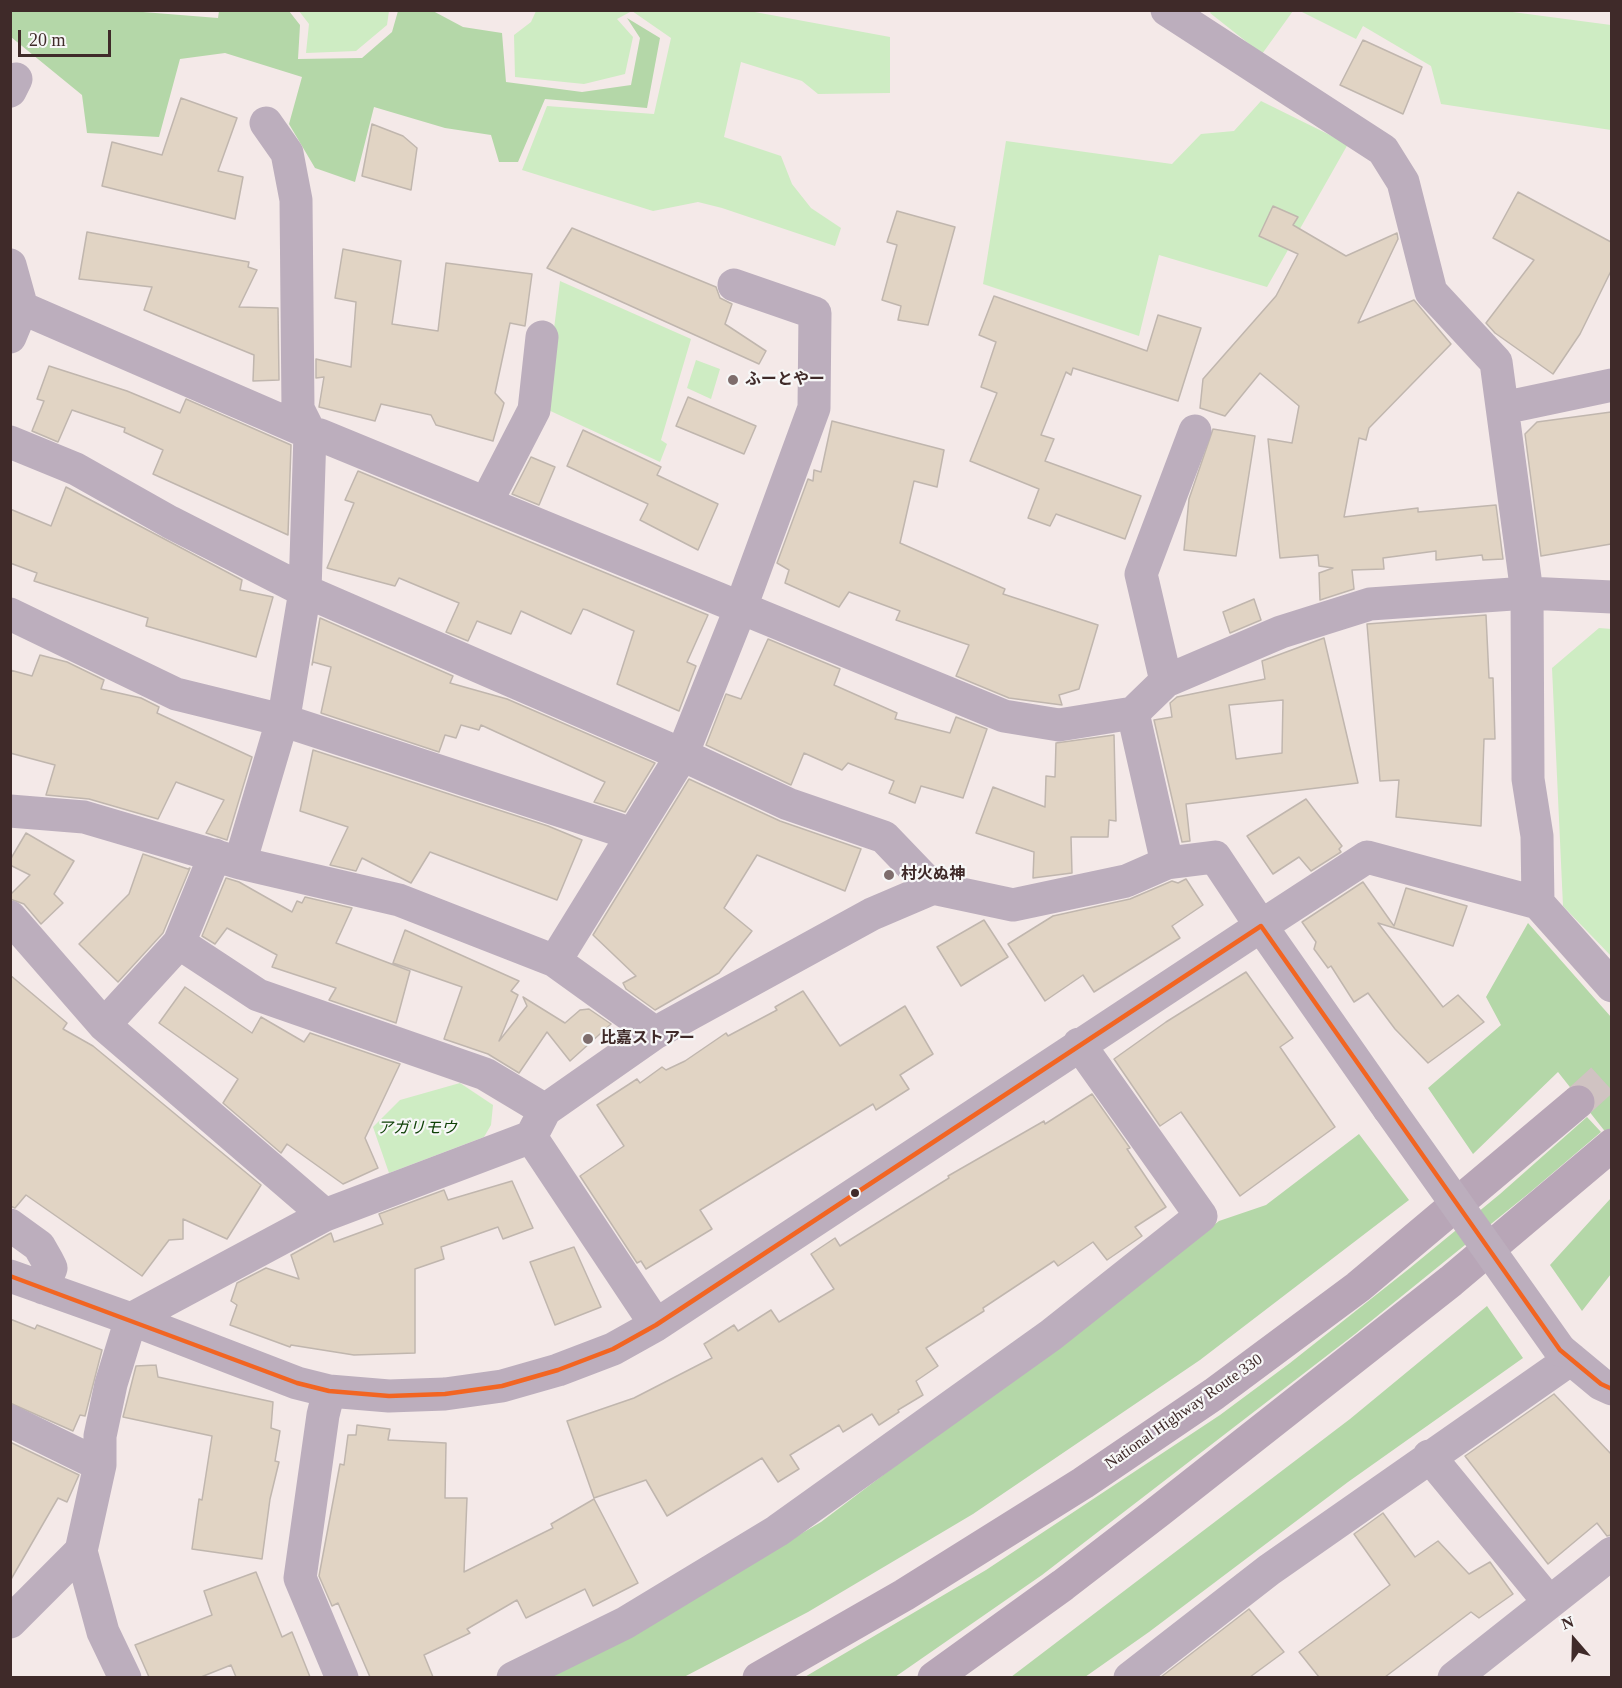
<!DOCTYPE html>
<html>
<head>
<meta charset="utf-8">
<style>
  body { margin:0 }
  #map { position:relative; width:1622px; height:1688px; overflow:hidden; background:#f4e9e8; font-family:"Times New Roman",serif }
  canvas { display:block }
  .frame { position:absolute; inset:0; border:12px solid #3f2a29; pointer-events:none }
  .north { position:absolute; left:1544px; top:1610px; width:60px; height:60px; -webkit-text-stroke:4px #f7f7f7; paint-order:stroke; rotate:340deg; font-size:16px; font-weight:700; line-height:24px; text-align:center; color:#3f2a29 }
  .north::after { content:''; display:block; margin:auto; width:21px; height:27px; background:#3f2a29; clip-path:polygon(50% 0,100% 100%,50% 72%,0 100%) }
  .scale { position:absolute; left:18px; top:30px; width:93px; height:27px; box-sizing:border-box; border:3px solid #3f2a29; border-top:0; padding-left:8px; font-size:18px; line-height:21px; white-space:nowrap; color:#3f2a29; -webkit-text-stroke:4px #f7f7f7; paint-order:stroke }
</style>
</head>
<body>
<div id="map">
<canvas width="1622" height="1688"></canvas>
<div class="frame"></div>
<div class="north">N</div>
<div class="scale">20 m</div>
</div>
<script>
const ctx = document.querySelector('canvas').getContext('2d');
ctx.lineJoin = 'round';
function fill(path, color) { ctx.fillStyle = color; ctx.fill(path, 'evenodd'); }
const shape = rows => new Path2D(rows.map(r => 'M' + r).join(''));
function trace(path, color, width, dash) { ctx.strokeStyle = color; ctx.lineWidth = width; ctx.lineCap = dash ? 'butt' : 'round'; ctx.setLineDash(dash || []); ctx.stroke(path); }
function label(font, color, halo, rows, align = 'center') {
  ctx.font = font + ' "Times New Roman","Noto Sans JP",serif'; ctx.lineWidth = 4.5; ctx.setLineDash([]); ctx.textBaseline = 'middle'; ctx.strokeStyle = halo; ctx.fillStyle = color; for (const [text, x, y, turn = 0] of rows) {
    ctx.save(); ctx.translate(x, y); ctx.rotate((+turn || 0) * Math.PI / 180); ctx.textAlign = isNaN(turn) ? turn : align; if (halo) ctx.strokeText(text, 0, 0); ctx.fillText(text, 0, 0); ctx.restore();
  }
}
fill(shape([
  [744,10,890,37,890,93,818,94,802,81,741,62,724,137,781,156,792,184,811,208,841,228,835,246,722,208,698,202,653,211,522,170,547,106,654,114,671,38,632,11,617,19,633,37,625,74,584,84,515,77,514,35,531,22,536,11],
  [1212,10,1293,11,1262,54,1210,13],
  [299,11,389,11,387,25,356,51,306,53,309,24],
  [1505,11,1611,25,1611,130,1441,104,1431,66,1363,26,1356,39,1300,11],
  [1261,101,1348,144,1267,287,1159,255,1139,336,983,284,1006,141,1172,164,1201,134,1234,131],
  [560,281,691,339,661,440,667,444,660,462,544,408],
  [696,360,720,369,711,399,687,388],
  [1599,628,1612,629,1611,956,1563,906,1552,668],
  [460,1083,493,1105,491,1125,484,1137,389,1173,373,1127,400,1100]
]), '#ceecc3');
fill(shape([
  [118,10,218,18,219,11,289,11,300,25,298,59,362,58,392,32,398,11,433,11,463,27,502,33,506,82,582,92,631,85,640,38,627,18,660,38,647,108,545,99,518,162,499,162,491,135,445,128,374,107,355,182,315,168,289,124,302,77,225,53,180,59,159,137,87,133,82,95,11,37,10,11],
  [1528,923,1611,1017,1611,1139,1558,1072,1473,1154,1428,1088,1501,1025,1486,997],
  [1587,1117,1601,1132,1528,1194,1355,1334,1042,1575,895,1677,803,1678,986,1570,1220,1415,1290,1363,1410,1268,1500,1194],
  [1359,1134,1409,1200,1200,1360,973,1514,808,1612,684,1677,544,1678,654,1620,821,1522,1219,1221,1266,1205],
  [1611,1198,1611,1274,1582,1311,1550,1265],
  [1487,1306,1523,1358,1348,1482,1149,1632,1085,1677,1011,1677,1350,1419]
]), '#b4d7a8');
const building = shape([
  [1363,40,1422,67,1403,114,1340,85,1363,40],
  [181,98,237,118,218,171,243,177,235,219,102,186,112,142,162,155,181,98],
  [372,124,403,136,417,148,411,190,362,176,372,124],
  [1518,192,1611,242,1611,271,1580,334,1553,374,1495,333,1486,323,1534,260,1493,238,1518,192],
  [1273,206,1298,217,1293,225,1346,256,1397,233,1398,239,1358,323,1414,300,1451,344,1369,428,1366,440,1359,438,1344,517,1418,508,1418,512,1496,505,1503,559,1483,560,1482,555,1436,560,1436,551,1383,558,1384,569,1352,570,1354,589,1320,600,1319,573,1333,568,1319,566,1318,555,1280,558,1268,439,1292,443,1299,406,1260,373,1225,416,1200,408,1203,379,1276,296,1298,254,1259,236,1273,206],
  [897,211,955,227,928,325,898,320,901,306,882,300,897,245,887,242,897,211],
  [572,228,716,287,720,298,732,304,725,324,766,351,759,364,547,268,572,228],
  [87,232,249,262,248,267,257,270,239,307,278,308,279,380,253,381,254,355,144,310,152,287,79,279,87,232],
  [343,249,401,261,392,324,438,331,446,263,532,274,525,326,510,323,495,393,504,403,493,441,436,425,431,415,381,404,375,421,319,407,324,377,316,378,316,359,351,367,356,302,335,298,343,249],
  [994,296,1147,351,1158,315,1201,328,1178,401,1073,368,1071,375,1066,372,1041,435,1054,439,1045,461,1141,496,1125,539,1056,514,1050,526,1028,518,1039,489,970,461,997,393,981,387,996,342,979,335,994,296],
  [49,366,127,391,180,413,186,399,291,445,288,535,153,474,163,450,124,432,125,428,72,410,58,442,32,431,44,401,37,399,49,366],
  [688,397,756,426,744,454,676,426,688,397],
  [1611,412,1611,544,1541,556,1525,434,1537,422,1611,412],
  [832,421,944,450,937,487,914,481,900,543,1005,589,1003,594,1098,625,1079,689,1059,695,1062,705,1009,698,956,676,969,645,896,620,900,611,849,592,839,607,785,583,789,570,777,563,808,479,813,481,814,470,821,472,832,421],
  [1213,429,1255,436,1236,556,1184,550,1189,499,1213,429],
  [583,430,661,467,657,475,718,504,698,550,640,520,648,504,567,466,583,430],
  [531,457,555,467,539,505,512,494,531,457],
  [358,471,708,615,687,662,696,666,679,711,617,684,634,631,587,610,583,609,571,634,521,611,511,634,477,621,468,641,446,632,459,603,399,578,395,586,327,568,354,503,345,500,358,471],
  [66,487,242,580,240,590,273,597,256,657,146,626,148,618,34,581,37,573,10,563,10,509,51,526,66,487],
  [1254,599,1261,620,1230,633,1223,612,1254,599],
  [1486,615,1489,678,1493,678,1495,739,1484,739,1481,826,1396,817,1399,780,1380,781,1367,624,1486,615],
  [320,618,453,676,450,683,507,699,655,763,625,812,594,802,605,782,481,725,479,730,461,725,456,738,445,735,439,752,321,713,331,667,313,662,312,665,320,618],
  [1324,638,1358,783,1186,804,1190,841,1182,842,1154,720,1172,717,1170,703,1177,697,1265,679,1262,661,1324,638],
  [1283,700,1282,753,1236,759,1229,705,1283,700],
  [768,639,840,669,834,685,897,713,895,719,950,733,956,717,987,729,963,798,921,786,915,803,889,793,894,781,848,763,842,770,804,753,791,785,706,745,726,694,741,699,768,639],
  [40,655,67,662,104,680,101,689,141,698,159,707,157,713,252,757,227,840,206,833,224,800,176,782,158,819,89,799,46,795,55,765,10,753,10,670,32,676,40,655],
  [1114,735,1116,821,1109,820,1108,837,1071,837,1072,873,1033,878,1034,852,976,833,993,787,1045,807,1046,776,1055,777,1056,743,1114,735],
  [313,750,548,826,582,840,557,900,430,852,411,883,362,858,356,871,330,865,348,827,300,811,313,750],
  [689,779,780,821,861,849,845,891,757,855,724,908,752,931,719,973,655,1010,626,989,623,983,636,976,593,935,689,779],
  [1306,799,1342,846,1339,849,1341,852,1311,871,1299,857,1273,874,1247,836,1306,799],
  [26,833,74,861,54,894,63,903,41,924,24,904,10,899,10,895,30,875,10,865,10,860,26,833],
  [143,854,188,869,190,868,163,933,118,982,79,944,129,894,143,854],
  [226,878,239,882,292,912,297,901,302,903,305,897,352,908,336,943,410,971,396,1023,329,1000,336,988,272,967,277,955,227,928,215,944,202,936,226,878],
  [1186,879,1203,905,1172,926,1180,938,1094,992,1083,975,1045,1001,1008,944,1053,916,1130,899,1172,881,1178,883,1186,879],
  [1363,882,1394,926,1406,888,1467,906,1453,946,1378,923,1443,1007,1458,995,1484,1022,1428,1063,1395,1029,1368,993,1354,1002,1331,966,1328,968,1314,949,1316,942,1302,922,1363,882],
  [984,920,1008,957,961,986,937,947,984,920],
  [405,930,519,981,511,991,518,995,499,1041,527,1006,523,997,565,1023,580,1010,589,1009,611,1024,570,1061,547,1032,519,1073,488,1054,444,1039,462,987,393,963,405,930],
  [1246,972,1293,1038,1280,1047,1335,1127,1240,1196,1181,1112,1160,1126,1114,1059,1166,1022,1246,972],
  [10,975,67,1023,63,1029,93,1046,261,1185,227,1239,183,1219,183,1239,169,1240,142,1276,26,1195,15,1208,10,1206,10,975],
  [185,987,252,1033,261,1017,304,1042,310,1033,400,1064,365,1138,378,1168,343,1184,287,1144,281,1153,223,1103,238,1079,159,1023,185,987],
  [803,991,840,1046,905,1006,933,1054,900,1075,909,1089,876,1110,873,1104,700,1210,712,1229,646,1269,641,1261,637,1263,580,1176,624,1146,597,1105,637,1079,640,1083,662,1067,666,1070,685,1061,726,1033,728,1036,777,1010,775,1007,803,991],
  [1092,1094,1130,1148,1127,1149,1166,1207,1135,1227,1142,1236,1107,1260,1093,1242,1058,1266,1054,1261,983,1308,984,1311,926,1348,938,1366,916,1381,923,1395,898,1410,899,1412,879,1425,872,1414,843,1432,839,1425,790,1455,799,1469,778,1482,762,1458,667,1516,646,1480,594,1498,567,1421,634,1398,712,1358,704,1344,734,1325,738,1331,771,1310,779,1322,834,1289,811,1254,835,1238,840,1246,949,1178,948,1176,1044,1121,1045,1124,1092,1094],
  [512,1181,533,1228,503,1239,498,1227,441,1247,444,1259,415,1269,415,1353,354,1355,291,1345,290,1347,230,1325,237,1305,231,1301,237,1283,266,1268,299,1279,291,1255,329,1234,331,1233,334,1242,383,1224,379,1214,444,1190,448,1200,512,1181],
  [574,1247,601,1307,555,1325,530,1262,574,1247],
  [10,1319,35,1329,37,1325,102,1350,85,1416,80,1415,73,1431,10,1403,10,1319],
  [156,1365,158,1377,273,1402,271,1428,280,1431,275,1461,279,1462,270,1499,262,1559,192,1549,199,1499,202,1500,212,1436,123,1417,136,1366,156,1365],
  [1554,1394,1611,1454,1611,1535,1607,1536,1597,1523,1548,1564,1465,1456,1554,1394],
  [357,1425,390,1429,388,1440,446,1443,445,1498,467,1498,464,1572,553,1528,551,1524,594,1499,638,1583,593,1606,585,1589,526,1618,517,1600,467,1629,470,1633,424,1655,433,1677,370,1677,338,1603,332,1606,319,1576,340,1464,344,1465,348,1435,356,1435,357,1425],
  [10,1442,79,1475,67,1502,58,1498,10,1581,10,1442],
  [1383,1513,1415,1557,1438,1541,1469,1574,1490,1562,1513,1594,1479,1618,1471,1612,1385,1677,1319,1677,1299,1652,1390,1585,1354,1534,1383,1513],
  [256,1572,282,1637,292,1632,310,1677,236,1677,231,1665,201,1677,149,1677,135,1645,212,1615,204,1591,256,1572],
  [1249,1609,1284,1652,1250,1677,1161,1677,1249,1609]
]);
fill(building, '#e1d4c4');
trace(building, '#c0b6ae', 1.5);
trace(shape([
  [1578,1102,1612,1071]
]), '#d0c3c2', 33, [33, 16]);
trace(shape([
  [10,91,16,79],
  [10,265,22,308],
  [10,337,22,308,310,433,320,435,1004,716,1059,725,1133,713,1166,681,1281,632,1370,604,1527,593,1612,597],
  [1503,408,1612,385],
  [10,442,76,469,170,522,305,591,676,752,788,804,884,837,933,888,1013,905,1126,881,1167,863,1215,857,1261,926,1367,857,1538,903,1537,836,1528,779,1527,593,1496,362,1431,292,1403,182,1383,150,1167,10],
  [486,503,534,410,542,337],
  [10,614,176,694,282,720,632,834],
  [1166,681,1141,574,1195,431],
  [1133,713,1167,863],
  [10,811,84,817,240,863,399,900,555,961,655,1033],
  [240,863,285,711,305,591,310,433,298,409,296,200,287,153,266,123],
  [1538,903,1612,986],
  [10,917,104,1025,325,1215],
  [179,943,258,995,485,1074,545,1110],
  [555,961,682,755,741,607,814,408,815,313,734,285],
  [104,1025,179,943,215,855],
  [531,1137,656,1325],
  [10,1225,39,1246,47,1260,51,1268,43,1288],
  [10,1276,131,1319,297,1383,329,1391,389,1396,445,1394,502,1386,558,1370,613,1349,656,1325,1261,926,1389,1109],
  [1560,1350,1601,1384,1612,1389],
  [329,1391,323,1415,300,1578,342,1678],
  [10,1421,100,1465],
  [1429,1456,1549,1602],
  [10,1622,81,1551],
  [125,1678,103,1632,81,1551,100,1465,100,1436,111,1384,131,1319,325,1215,531,1137,545,1110,655,1033,872,914,933,888],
  [513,1678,625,1623,777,1531,1051,1335,1201,1216,1079,1044],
  [1130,1678,1269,1570,1571,1359],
  [1454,1678,1612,1553]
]), '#bcaebd', 33);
trace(shape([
  [759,1678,904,1595,1083,1483,1214,1394,1358,1287,1578,1102],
  [934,1678,1063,1585,1159,1511,1451,1281,1612,1145]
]), '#b8a6b7', 33);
trace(shape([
  [1389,1109,1560,1350]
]), '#bcaebd', 33);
trace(shape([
  [10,1276,297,1383,329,1391,389,1396,445,1394,502,1386,558,1370,613,1349,656,1325,1261,926,1560,1350,1601,1384,1612,1389]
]), '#f26522', 4.5);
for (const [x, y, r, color] of [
  [733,380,6,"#7e6d6c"],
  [889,875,6,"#7e6d6c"],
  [588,1039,6,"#7e6d6c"],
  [855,1193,5,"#3f2a29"]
]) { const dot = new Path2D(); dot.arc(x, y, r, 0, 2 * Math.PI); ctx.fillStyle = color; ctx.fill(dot); trace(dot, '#f7f7f7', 2); }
label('bold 16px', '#3f2a29', '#f7f7f7', [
  ["ふーとやー",745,380],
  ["村火ぬ神",901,875],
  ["比嘉ストアー",600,1039]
], 'left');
label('italic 16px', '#0e4006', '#f7f7f7', [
  ["アガリモウ",417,1129]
]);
label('16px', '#3f2a29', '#f7f7f7', [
  ["National Highway Route 330",1184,1412,-35]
]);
</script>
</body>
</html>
